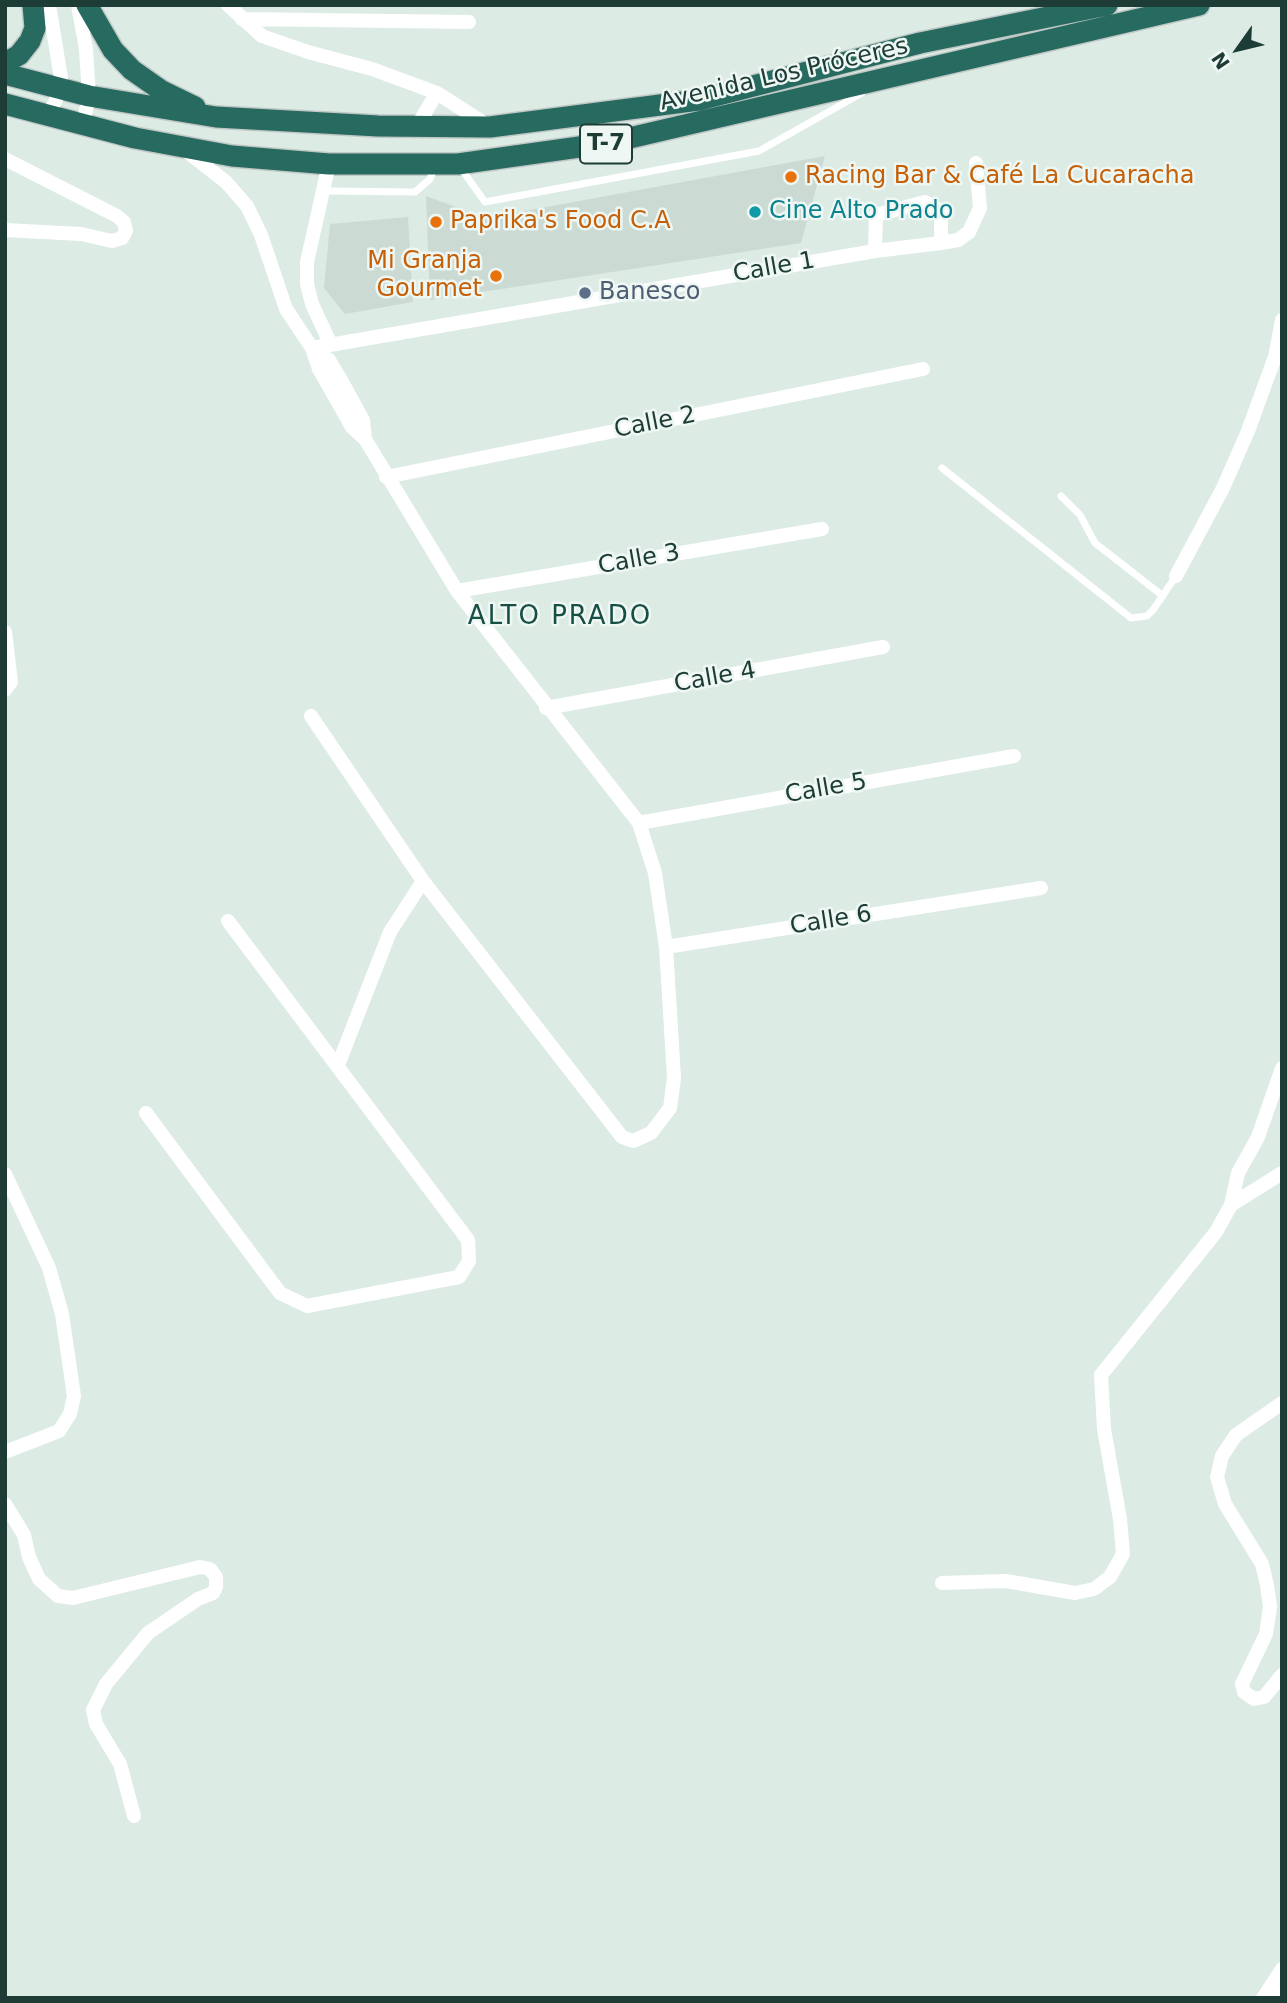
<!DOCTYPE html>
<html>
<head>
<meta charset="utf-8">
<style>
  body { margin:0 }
  #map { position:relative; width:1287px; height:2003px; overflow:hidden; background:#ddebe5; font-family:"DejaVu Sans",sans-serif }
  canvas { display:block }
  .frame { position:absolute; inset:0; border:7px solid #1d3c35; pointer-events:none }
  .north { position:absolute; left:1203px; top:14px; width:70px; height:70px; -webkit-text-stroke:5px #eef7f3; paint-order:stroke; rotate:236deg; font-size:19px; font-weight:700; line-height:28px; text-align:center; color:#1d3c35 }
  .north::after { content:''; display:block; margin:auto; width:24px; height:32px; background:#1d3c35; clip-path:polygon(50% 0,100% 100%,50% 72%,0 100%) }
</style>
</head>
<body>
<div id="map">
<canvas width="1287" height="2003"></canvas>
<div class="frame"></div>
<div class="north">N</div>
</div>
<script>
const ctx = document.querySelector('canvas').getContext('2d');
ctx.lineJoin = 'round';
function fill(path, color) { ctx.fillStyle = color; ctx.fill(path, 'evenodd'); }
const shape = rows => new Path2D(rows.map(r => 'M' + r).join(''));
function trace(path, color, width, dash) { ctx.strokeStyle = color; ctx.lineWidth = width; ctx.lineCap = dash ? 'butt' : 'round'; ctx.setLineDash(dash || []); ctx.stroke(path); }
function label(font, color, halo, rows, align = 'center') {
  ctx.font = font + ' "DejaVu Sans",sans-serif'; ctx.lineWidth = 5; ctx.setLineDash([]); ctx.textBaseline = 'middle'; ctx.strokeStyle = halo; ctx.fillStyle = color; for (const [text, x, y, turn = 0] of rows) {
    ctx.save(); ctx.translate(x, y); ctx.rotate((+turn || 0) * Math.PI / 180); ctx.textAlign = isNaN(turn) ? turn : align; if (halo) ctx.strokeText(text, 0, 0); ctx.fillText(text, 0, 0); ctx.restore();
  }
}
fill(shape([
  [825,156,801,243,430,300,426,196,486,218],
  [408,217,413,302,345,314,324,288,330,224]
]), '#cbdbd4');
const highway = shape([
  [87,5,113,50,132,70,162,91,195,107],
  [5,63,19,55,30,41,35,28,33,5],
  [5,74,89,96,216,117,378,126,490,127,699,100,920,43,1107,5],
  [5,104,135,138,232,156,329,164,458,164,608,143,1199,5]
]);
trace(highway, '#c0c8c6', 24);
trace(shape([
  [460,167,485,202,759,151,862,93],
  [324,191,415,192,430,179,435,166],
  [942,468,1131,618,1147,616,1153,610,1176,576],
  [1061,496,1080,515,1095,543,1163,596]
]), '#fff', 7);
trace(shape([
  [78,5,86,49,89,96,83,124],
  [228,5,262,36,308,52,372,69,437,93,490,127],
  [242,19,469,22],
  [48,117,57,97,61,78,49,5],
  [417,126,437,93],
  [185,150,226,182,247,206,261,235,286,309,312,348,319,369,352,427,365,439,457,591,639,823,655,873,666,947,674,1078,670,1108,651,1133,633,1141,622,1137,423,881,390,932,338,1065],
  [5,159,117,216,124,222,126,231,122,238,112,241,81,234,5,230],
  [329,164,307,262,307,284,312,304,331,345],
  [875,251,941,243,958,240,969,232,980,208,976,163],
  [312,348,875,251,876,215,925,202,941,211,941,243],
  [312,348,329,360,341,380,363,420,365,439],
  [386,477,923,369],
  [1176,576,1223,488,1248,431,1275,357,1282,320],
  [457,591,822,529],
  [5,632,11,682,5,690],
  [546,708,883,647],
  [311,716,423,881],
  [639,823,1014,756],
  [666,947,1041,888],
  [146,1113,280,1293,307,1306,459,1277,469,1261,468,1240,228,921],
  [5,1174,49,1268,62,1314,74,1396,70,1414,59,1431,5,1452],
  [1231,1205,1282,1173],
  [1282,1403,1236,1435,1222,1456,1217,1477,1225,1504,1262,1564,1267,1585,1270,1607,1266,1634,1242,1684,1244,1692,1254,1699,1264,1697,1282,1675],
  [5,1504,24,1535,29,1557,39,1579,58,1596,73,1598,200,1567,210,1569,216,1577,216,1587,213,1593,198,1599,148,1633,106,1684,93,1710,96,1724,120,1764,134,1816],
  [942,1583,1006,1581,1075,1593,1094,1589,1110,1577,1123,1554,1120,1519,1104,1429,1101,1375,1216,1232,1231,1205,1238,1173,1258,1137,1282,1068],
  [1263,1998,1282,1969],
  [1274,1998,1282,1993]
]), '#fff', 14);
trace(highway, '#276a60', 21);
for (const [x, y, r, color] of [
  [791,177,7,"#e8710a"],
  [755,212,7,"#0f9aa8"],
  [436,222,7,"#e8710a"],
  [496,276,7,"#e8710a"],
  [585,293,7,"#5c6f8a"]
]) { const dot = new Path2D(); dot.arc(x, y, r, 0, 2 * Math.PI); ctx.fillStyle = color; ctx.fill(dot); trace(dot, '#eef7f3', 2.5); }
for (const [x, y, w] of [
  [606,144,52]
]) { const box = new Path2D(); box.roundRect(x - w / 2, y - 19.5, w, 39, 5); ctx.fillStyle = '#eef7f3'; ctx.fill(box); trace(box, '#1d3c35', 2); }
label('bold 23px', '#1d3c35', null, [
  ["T-7",606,144]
]);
label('24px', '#1d3c35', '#eef7f3', [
  ["Avenida Los Próceres",784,75,-13],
  ["Calle 1",774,268,-10],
  ["Calle 2",655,423,-11],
  ["Calle 3",639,560,-10],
  ["Calle 4",715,678,-10],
  ["Calle 5",826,789,-10],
  ["Calle 6",831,921,-9]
]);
label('24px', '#c56008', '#eef7f3', [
  ["Racing Bar & Café La Cucaracha",805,177],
  ["Paprika's Food C.A",450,222],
  ["Mi Granja",482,262,"right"],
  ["Gourmet",482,290,"right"]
], 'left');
label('24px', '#0d838f', '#eef7f3', [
  ["Cine Alto Prado",769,212]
], 'left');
label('24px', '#4e5e75', '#eef7f3', [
  ["Banesco",599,293]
], 'left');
ctx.letterSpacing = '2px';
label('26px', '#184f45', '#eef7f3', [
  ["ALTO PRADO",560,617]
]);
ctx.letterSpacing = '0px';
</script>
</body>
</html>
